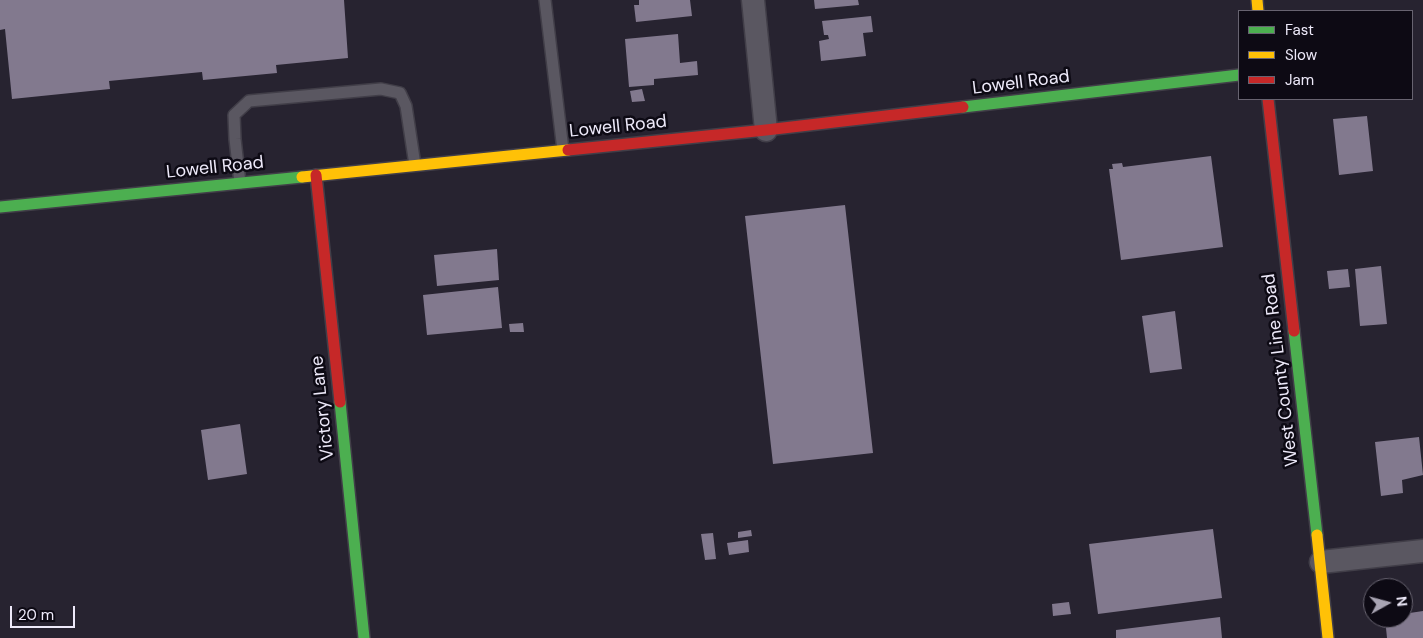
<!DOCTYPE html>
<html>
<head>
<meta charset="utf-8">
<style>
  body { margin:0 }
  #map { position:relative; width:1423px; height:638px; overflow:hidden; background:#272330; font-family:"DM Sans",sans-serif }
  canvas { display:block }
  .legend { position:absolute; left:1238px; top:10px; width:175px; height:90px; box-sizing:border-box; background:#0d0a14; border:1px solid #676370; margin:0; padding:6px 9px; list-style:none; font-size:15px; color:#ede9f9 }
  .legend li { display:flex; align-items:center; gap:10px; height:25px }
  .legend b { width:25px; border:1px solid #676370 }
  .north { position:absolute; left:1363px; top:578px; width:50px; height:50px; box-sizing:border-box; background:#0d0a14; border:1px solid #676370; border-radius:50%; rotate:83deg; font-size:14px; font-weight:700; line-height:20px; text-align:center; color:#ede9f9 }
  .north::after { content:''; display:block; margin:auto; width:18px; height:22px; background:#a8a4b3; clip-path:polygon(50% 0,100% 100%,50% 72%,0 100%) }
  .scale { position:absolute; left:10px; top:606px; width:65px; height:22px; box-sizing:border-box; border:2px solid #ede9f9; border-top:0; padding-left:6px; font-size:15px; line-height:18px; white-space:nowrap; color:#ede9f9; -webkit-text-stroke:4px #0d0a14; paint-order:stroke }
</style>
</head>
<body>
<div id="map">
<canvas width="1423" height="638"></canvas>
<ul class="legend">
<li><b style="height:6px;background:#4caf50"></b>Fast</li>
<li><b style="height:6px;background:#ffc107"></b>Slow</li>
<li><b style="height:6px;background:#c62828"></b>Jam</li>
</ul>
<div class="north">N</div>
<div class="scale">20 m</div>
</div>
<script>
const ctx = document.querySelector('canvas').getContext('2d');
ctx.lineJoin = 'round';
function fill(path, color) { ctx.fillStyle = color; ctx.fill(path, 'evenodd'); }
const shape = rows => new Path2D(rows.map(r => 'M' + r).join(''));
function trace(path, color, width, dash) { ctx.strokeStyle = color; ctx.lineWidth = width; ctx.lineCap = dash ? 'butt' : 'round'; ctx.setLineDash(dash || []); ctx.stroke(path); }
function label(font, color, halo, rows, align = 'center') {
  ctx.font = font + ' "DM Sans",sans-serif'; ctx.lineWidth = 5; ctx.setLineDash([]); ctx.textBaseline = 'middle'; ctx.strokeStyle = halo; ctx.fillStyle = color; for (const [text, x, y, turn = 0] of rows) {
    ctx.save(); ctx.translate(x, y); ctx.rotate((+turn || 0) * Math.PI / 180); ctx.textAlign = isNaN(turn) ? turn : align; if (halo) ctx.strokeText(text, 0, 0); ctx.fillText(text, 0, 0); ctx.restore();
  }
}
fill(shape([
  [0,0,344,0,348,58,276,65,277,73,203,80,202,72,109,81,110,89,12,99,5,29,0,30],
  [639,0,690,0,692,16,636,22,634,5,639,5],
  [814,0,858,0,859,5,815,9],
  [871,16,873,32,863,33,866,56,821,61,819,41,829,39,828,35,824,35,822,21],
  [678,34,680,63,697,61,698,75,654,79,654,85,629,87,625,39],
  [642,89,645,101,632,102,630,91],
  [1367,116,1373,171,1339,175,1333,119],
  [1211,156,1223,247,1121,260,1109,169,1113,169,1112,164,1122,163,1123,167],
  [845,205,873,453,773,464,745,216],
  [497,249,499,280,437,286,434,255],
  [1381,266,1387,324,1360,326,1355,269],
  [1348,269,1350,287,1329,289,1327,271],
  [498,287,502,328,427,335,423,295],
  [1175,311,1182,369,1150,373,1142,316],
  [523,323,524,332,510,332,509,324],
  [240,424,247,474,208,480,201,430],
  [1419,437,1423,475,1402,480,1403,493,1381,496,1375,442],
  [1213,529,1222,598,1098,614,1089,544],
  [751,530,752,536,738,538,738,532],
  [713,533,716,559,705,560,701,534],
  [748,540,749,552,729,555,727,543],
  [1069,602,1071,614,1053,616,1052,604],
  [1423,611,1423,638,1387,638,1385,618,1403,618,1403,614],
  [1220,617,1222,638,1116,638,1116,630]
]), '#82798e');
const lane = shape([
  [545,0,563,150],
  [240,183,235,139,234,115,249,101,381,89,400,93,406,106,415,165]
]);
const street = shape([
  [753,0,766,130],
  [1321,562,1423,551]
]);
const fast = shape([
  [963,107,1239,75],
  [0,207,302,177],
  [1294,331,1317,535],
  [340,402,364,638]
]);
const slow = shape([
  [1257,0,1258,11],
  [302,177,568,150],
  [1317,535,1328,638]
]);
const jam = shape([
  [1268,99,1294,331],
  [568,150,766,130,963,107],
  [316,175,340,402]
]);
trace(lane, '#413e48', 14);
trace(street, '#413e48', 25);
trace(fast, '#413e48', 14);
trace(slow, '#413e48', 14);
trace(jam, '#413e48', 14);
trace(lane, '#5a5761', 11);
trace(street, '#5a5761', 22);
trace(fast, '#4caf50', 11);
trace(slow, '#ffc107', 11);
trace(jam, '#c62828', 11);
label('18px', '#ede9f9', '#0d0a14', [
  ["Lowell Road",1021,83,-7],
  ["Lowell Road",618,127,-6],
  ["Lowell Road",215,168,-6],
  ["West County Line Road",1281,370,-97],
  ["Victory Lane",323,408,-96]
]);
</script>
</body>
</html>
